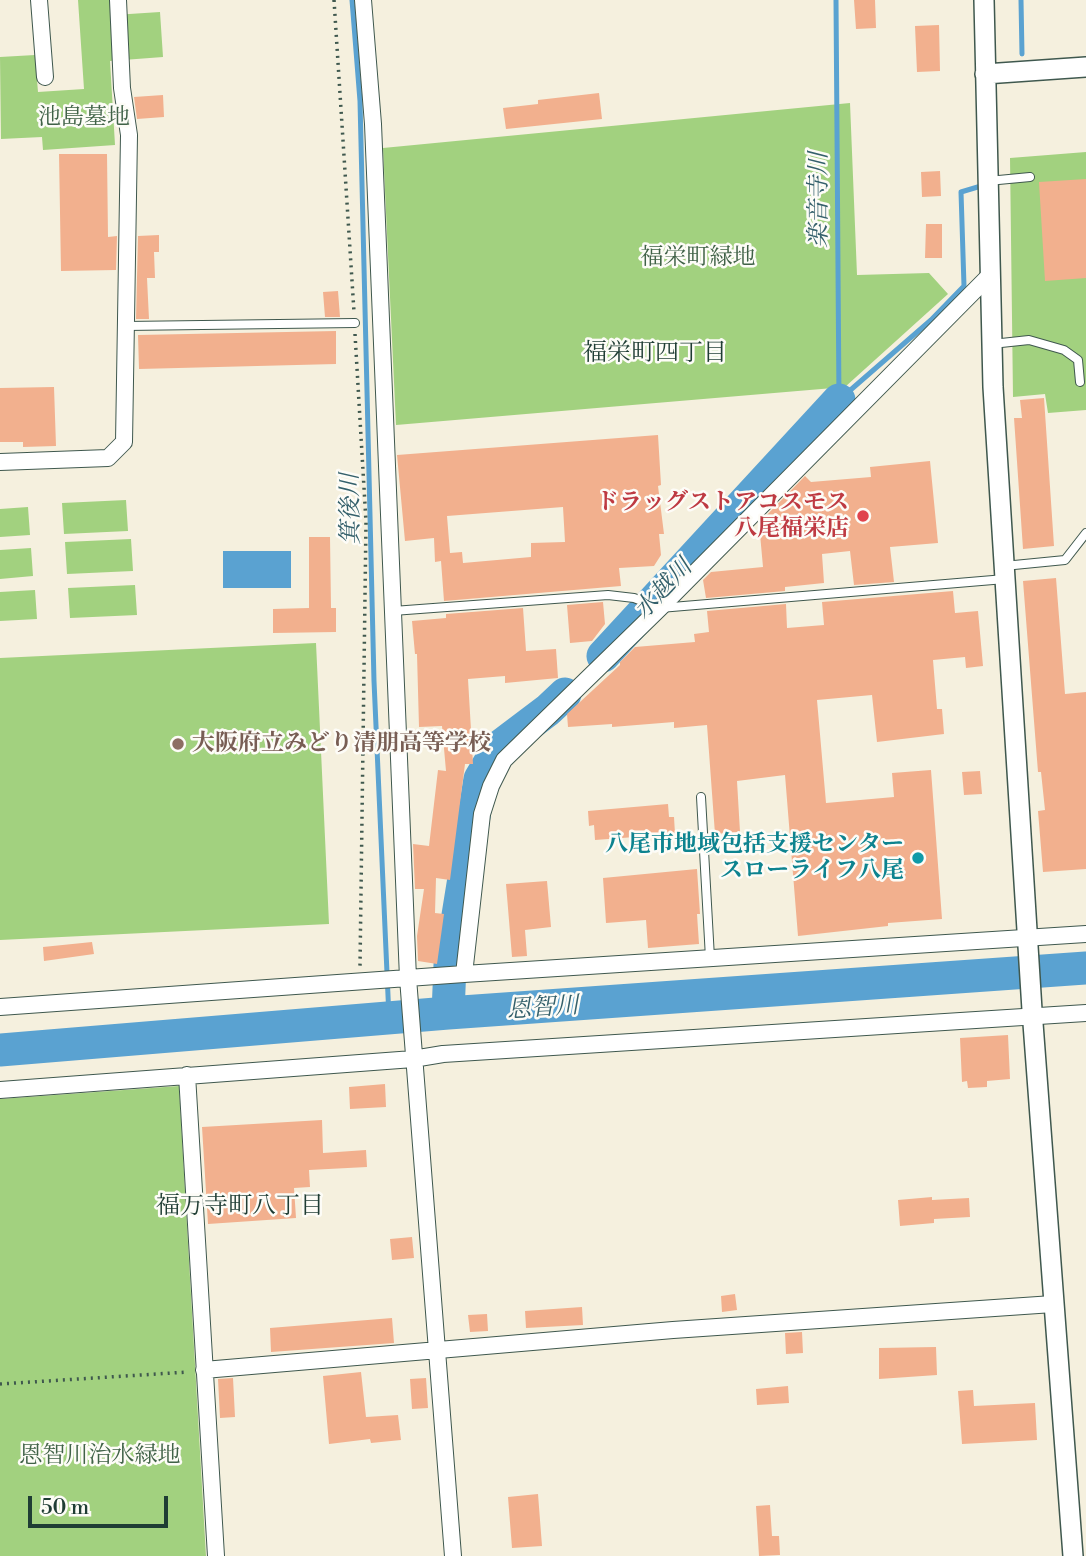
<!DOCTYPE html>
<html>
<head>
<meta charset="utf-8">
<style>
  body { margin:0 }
  #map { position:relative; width:1086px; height:1556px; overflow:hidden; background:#f5f0de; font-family:"Libre Bodoni",serif }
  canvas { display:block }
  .scale { position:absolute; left:28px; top:1496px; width:140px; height:32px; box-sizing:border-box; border:4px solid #1f3d34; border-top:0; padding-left:9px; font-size:21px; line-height:24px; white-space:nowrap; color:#1f3d34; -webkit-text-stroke:5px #fdfcf7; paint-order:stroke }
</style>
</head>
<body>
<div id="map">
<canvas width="1086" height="1556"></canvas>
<div class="scale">50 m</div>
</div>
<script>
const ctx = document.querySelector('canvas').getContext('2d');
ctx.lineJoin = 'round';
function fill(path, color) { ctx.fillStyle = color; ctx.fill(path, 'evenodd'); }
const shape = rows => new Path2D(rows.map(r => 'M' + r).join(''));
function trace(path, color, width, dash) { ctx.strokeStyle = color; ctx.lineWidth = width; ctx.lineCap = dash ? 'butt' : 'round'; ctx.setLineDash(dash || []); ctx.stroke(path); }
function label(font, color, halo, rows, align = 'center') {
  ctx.font = font + ' "Libre Bodoni","Noto Serif JP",serif'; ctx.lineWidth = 5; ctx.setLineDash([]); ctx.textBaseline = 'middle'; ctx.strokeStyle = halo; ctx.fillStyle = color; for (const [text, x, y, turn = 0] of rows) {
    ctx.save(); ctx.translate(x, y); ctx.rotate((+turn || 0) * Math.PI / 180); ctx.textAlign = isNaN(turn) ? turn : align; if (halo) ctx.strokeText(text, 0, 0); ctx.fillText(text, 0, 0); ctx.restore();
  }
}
fill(shape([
  [78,0,112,0,114,15,160,12,163,57,110,61,115,145,43,150,42,137,1,139,0,57,35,55,38,92,84,89],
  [850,103,857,275,929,273,948,294,845,387,396,425,383,148],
  [1086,152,1086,410,1048,413,1045,394,1013,397,1010,158],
  [126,500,128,531,64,534,62,503],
  [28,507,30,535,0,537,0,509],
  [131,539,133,571,67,574,65,542],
  [31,548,33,576,0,579,0,550],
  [135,585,137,615,70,618,68,588],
  [35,590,37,619,0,621,0,592],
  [316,643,329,924,0,940,0,658],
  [179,1086,206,1556,0,1556,0,1099]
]), '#a2d17f');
fill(shape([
  [223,551,291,551,291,588,223,588]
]), '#5aa2d1');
trace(shape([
  [352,0,360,101,374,681,389,1018],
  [836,0,839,400],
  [1021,0,1022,54],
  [839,400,931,320,964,286,961,192,981,186]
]), '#5aa2d1', 5);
trace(shape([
  [603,656,839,400],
  [448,1013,450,965,480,779,499,747,548,710,565,694],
  [0,1050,448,1013,1086,968]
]), '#5aa2d1', 33);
fill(shape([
  [854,0,875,0,876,28,856,29],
  [939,25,940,71,917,72,915,26],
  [599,93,602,119,506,129,503,108,538,104,538,100],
  [163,95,164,117,137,119,134,97],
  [59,154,107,154,108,237,117,236,116,270,61,271],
  [940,171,941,196,922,197,921,172],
  [1086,179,1086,278,1045,281,1039,182],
  [926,224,942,224,942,258,925,258],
  [159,235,159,252,154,252,155,278,147,278,149,319,136,319,138,236],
  [338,291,340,317,325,317,323,292],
  [336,331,336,364,139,369,138,335],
  [54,387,56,446,23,447,23,442,0,442,0,388],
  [1044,398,1054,546,1023,549,1014,418,1022,418,1020,400],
  [658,435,661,485,658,486,664,534,659,534,661,555,654,566,619,568,621,586,444,601,441,561,435,562,434,538,405,541,397,455],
  [563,507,565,542,531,543,531,557,463,563,462,552,450,553,447,516],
  [930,461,938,543,890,547,894,582,854,585,850,551,822,554,824,583,785,587,785,591,706,598,703,580,711,572,763,567,759,523,805,476,811,482,871,477,870,467],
  [309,537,330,537,331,608,336,608,336,632,273,633,273,609,309,608],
  [1056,578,1065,694,1086,692,1086,869,1043,872,1038,811,1045,810,1041,772,1038,772,1023,581],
  [953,591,955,613,978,611,983,666,966,668,965,657,933,660,937,709,942,709,944,734,877,742,872,695,817,700,826,803,894,797,892,773,931,770,942,919,888,923,888,926,798,936,785,775,737,781,740,832,715,834,707,725,674,728,674,722,612,727,612,724,568,727,567,714,620,665,620,662,635,647,695,642,694,634,709,632,707,611,786,604,787,628,824,625,822,602],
  [603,602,605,624,592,641,570,643,567,605],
  [523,608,526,651,556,649,558,678,505,683,505,676,468,679,473,764,465,764,450,880,436,878,435,913,444,914,437,964,418,961,417,936,424,889,415,889,413,844,429,846,438,770,446,771,442,726,419,727,417,654,415,654,412,621,446,618,446,614],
  [980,771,982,794,964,795,962,772],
  [668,804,669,817,674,817,675,834,595,840,594,825,589,826,588,811],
  [697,869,700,914,697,914,699,944,648,948,646,920,606,923,603,878],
  [547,881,551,927,525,930,527,956,512,957,506,884],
  [92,942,94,954,44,961,43,947],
  [1008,1035,1010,1079,987,1081,987,1087,968,1088,967,1081,962,1082,960,1038],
  [385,1084,386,1107,350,1109,349,1087],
  [322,1120,323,1153,366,1150,367,1167,309,1170,310,1187,294,1188,296,1218,208,1224,202,1127],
  [932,1197,932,1200,969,1198,970,1217,934,1219,934,1223,900,1226,898,1200],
  [412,1237,414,1258,392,1260,390,1239],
  [735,1294,737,1310,722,1312,721,1296],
  [582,1307,583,1325,526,1328,525,1311],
  [487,1314,488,1331,470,1332,468,1315],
  [392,1318,394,1343,271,1352,270,1328],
  [802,1332,803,1353,786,1354,785,1333],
  [936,1347,937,1375,879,1379,879,1348],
  [361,1372,366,1417,398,1415,401,1440,371,1443,370,1439,329,1444,323,1376],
  [233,1378,235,1417,220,1418,218,1379],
  [426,1378,428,1408,412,1409,410,1379],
  [788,1386,789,1403,757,1405,756,1389],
  [973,1390,974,1406,1035,1403,1037,1440,962,1444,958,1391],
  [538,1494,542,1546,512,1548,508,1497],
  [770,1505,772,1536,779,1536,780,1555,759,1556,756,1506]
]), '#f2b08e');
const service = shape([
  [988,181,1030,177],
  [126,326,355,323],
  [992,344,1029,340,1064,350,1078,360,1080,382],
  [1004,566,1065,560,1086,533],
  [393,611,608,595,634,598,660,608,1005,579],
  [701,797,710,958]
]);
const minor = shape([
  [39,0,45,77],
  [363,0,373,124,408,978,453,1556],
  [0,462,108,458,124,442,129,135,122,88,118,0],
  [464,974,482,814,491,786,504,760,660,608,990,275],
  [0,1007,464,974,1086,934],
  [187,1075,216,1556],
  [0,1090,413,1059,443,1054,1086,1013],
  [204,1370,673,1330,1053,1304]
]);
const tertiary = shape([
  [984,0,993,387,1032,1010,1073,1556],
  [985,74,1086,67]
]);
trace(service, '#3f584e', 10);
trace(minor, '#3f584e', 18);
trace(tertiary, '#3f584e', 22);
trace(shape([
  [334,0,354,312],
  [355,334,366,522,360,966],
  [0,1384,188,1372]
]), '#3f584e', 3.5, [2, 5]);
trace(service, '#fff', 8);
trace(minor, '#fff', 16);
trace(tertiary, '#fff', 19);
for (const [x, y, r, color] of [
  [863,516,7,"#e0444e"],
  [178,744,7,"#8d6e63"],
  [918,858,7,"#0f9aa8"]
]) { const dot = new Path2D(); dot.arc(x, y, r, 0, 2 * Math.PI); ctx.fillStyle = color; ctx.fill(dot); trace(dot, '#fdfcf7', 2.5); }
label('23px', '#406247', '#fdfcf7', [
  ["池島墓地",84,118],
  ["福栄町緑地",698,258],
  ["恩智川治水緑地",100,1456]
]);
label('bold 23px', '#be3a42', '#fdfcf7', [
  ["ドラッグストアコスモス",849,503],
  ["八尾福栄店",849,529]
], 'right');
label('bold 23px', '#785e54', '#fdfcf7', [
  ["大阪府立みどり清朋高等学校",192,744]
], 'left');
label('bold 23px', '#0d838f', '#fdfcf7', [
  ["八尾市地域包括支援センター",904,845],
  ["スローライフ八尾",904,871]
], 'right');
label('italic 24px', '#34606b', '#fdfcf7', [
  ["楽音寺川",820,200,-90],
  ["箕後川",352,509,-91],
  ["水越川",664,590,-47],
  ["恩智川",543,1009,-4]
]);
label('24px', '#1f3d34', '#fdfcf7', [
  ["福栄町四丁目",655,354],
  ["福万寺町八丁目",240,1207]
]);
</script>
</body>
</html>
